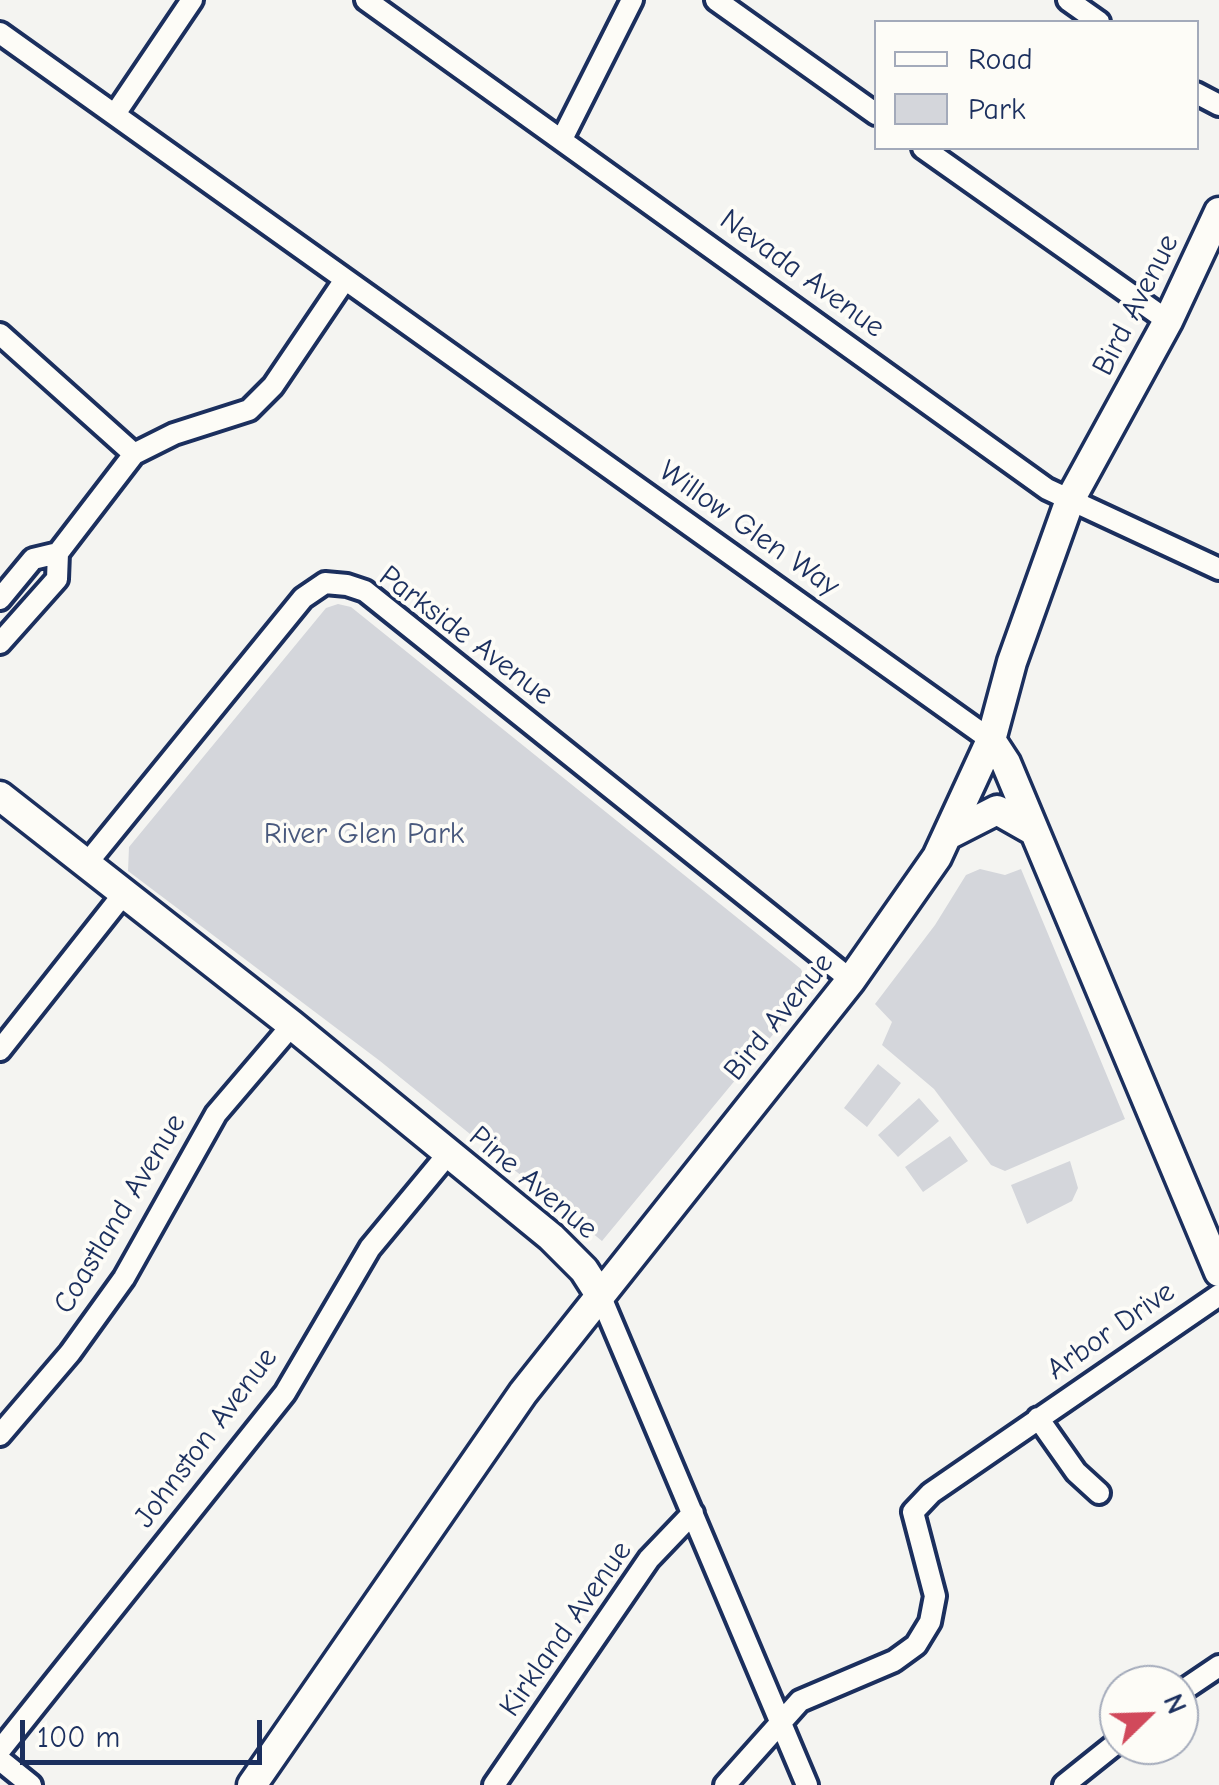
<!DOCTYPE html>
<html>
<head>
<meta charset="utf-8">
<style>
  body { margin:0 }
  #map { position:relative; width:1219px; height:1785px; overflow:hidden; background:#f4f4f1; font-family:"Comic Neue",sans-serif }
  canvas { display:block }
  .legend { position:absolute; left:874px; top:20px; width:325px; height:130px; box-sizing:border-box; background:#fdfcf7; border:2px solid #a3aaba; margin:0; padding:12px 18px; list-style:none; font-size:30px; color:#1b2f5e }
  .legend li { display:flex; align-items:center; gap:20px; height:50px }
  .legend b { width:50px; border:2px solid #a3aaba }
  .north { position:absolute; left:1099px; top:1665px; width:100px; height:100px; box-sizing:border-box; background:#fdfcf7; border:2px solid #a3aaba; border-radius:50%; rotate:67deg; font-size:28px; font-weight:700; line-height:40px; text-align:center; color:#1b2f5e }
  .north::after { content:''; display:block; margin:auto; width:35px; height:45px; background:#d1495b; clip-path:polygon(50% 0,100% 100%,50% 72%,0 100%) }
  .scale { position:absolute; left:20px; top:1720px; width:242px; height:45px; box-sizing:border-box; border:5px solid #1b2f5e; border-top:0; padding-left:12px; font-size:30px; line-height:35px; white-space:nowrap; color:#1b2f5e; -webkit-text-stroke:8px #fdfcf7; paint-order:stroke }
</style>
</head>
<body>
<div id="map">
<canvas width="1219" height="1785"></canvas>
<ul class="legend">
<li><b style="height:12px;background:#fdfcf7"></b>Road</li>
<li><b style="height:28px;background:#d4d6db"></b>Park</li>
</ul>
<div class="north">N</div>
<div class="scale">100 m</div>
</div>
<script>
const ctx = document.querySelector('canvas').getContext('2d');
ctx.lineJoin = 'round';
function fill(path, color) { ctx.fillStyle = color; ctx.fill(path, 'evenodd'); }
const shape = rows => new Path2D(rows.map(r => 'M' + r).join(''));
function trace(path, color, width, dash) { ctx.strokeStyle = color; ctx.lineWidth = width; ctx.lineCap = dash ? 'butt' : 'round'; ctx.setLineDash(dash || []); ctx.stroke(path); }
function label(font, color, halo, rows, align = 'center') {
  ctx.font = font + ' "Comic Neue",sans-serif'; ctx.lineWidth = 8; ctx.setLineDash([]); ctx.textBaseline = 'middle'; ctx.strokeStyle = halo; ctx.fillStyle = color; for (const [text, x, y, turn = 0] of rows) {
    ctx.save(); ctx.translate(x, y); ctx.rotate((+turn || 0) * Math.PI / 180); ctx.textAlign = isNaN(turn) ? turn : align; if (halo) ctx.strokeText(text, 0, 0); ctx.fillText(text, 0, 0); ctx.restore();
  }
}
fill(shape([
  [338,604,351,607,801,969,806,982,804,997,602,1241,380,1061,128,871,129,847,326,608],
  [980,869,1005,875,1021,869,1125,1119,1005,1171,991,1165,934,1089,882,1045,892,1022,875,1004,935,925,966,875],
  [878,1064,901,1083,867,1127,844,1108],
  [919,1098,939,1121,898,1157,878,1135],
  [950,1136,968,1161,923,1192,905,1167],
  [1070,1161,1078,1188,1072,1201,1027,1224,1011,1185]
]), '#d4d6db');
const street = shape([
  [366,0,1047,489,1219,569],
  [716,0,876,114],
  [1068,0,1099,22],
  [0,33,991,740],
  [1196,93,1219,105],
  [115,114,192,0],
  [563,137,632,0],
  [923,148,1168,321],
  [0,334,134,454],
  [0,599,33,559,58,553],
  [0,643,57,579,58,553,134,454,174,434,249,410,273,386,344,281],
  [88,862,303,598,325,583,347,585,365,591,851,980],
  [0,1050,125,892],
  [600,1295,807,1785],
  [1038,1418,1076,1472,1099,1493],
  [0,1435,70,1353,124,1278,216,1114,292,1025],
  [1179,1693,1219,1666],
  [0,1750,285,1393,370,1248,448,1154],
  [0,1760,31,1785],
  [494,1785,649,1559,693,1513],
  [725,1785,800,1701,894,1661,916,1645,930,1622,935,1596,913,1512,931,1493,1219,1295],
  [1064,1785,1119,1741]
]);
const secondary = shape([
  [991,740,1006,763,1219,1272],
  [0,796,292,1025,551,1237,584,1270,600,1295],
  [950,834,997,810,1034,831],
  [252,1785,523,1393,851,980,937,857,991,740,1012,662,1070,500,1168,321,1219,212]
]);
trace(street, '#1b2f5e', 28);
trace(secondary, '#1b2f5e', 35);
trace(street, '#fdfcf7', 20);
trace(secondary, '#fdfcf7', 28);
label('30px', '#1b2f5e', '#fdfcf7', [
  ["Nevada Avenue",802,274,36],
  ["Bird Avenue",1136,305,-63],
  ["Willow Glen Way",749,529,35],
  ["Parkside Avenue",466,636,37],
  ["Bird Avenue",779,1017,-51],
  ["Pine Avenue",533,1183,40],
  ["Coastland Avenue",120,1214,-59],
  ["Arbor Drive",1111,1331,-35],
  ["Johnston Avenue",206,1438,-53],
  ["Kirkland Avenue",566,1629,-55]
]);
label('30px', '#49597d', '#fdfcf7', [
  ["River Glen Park",364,835]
]);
</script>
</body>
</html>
